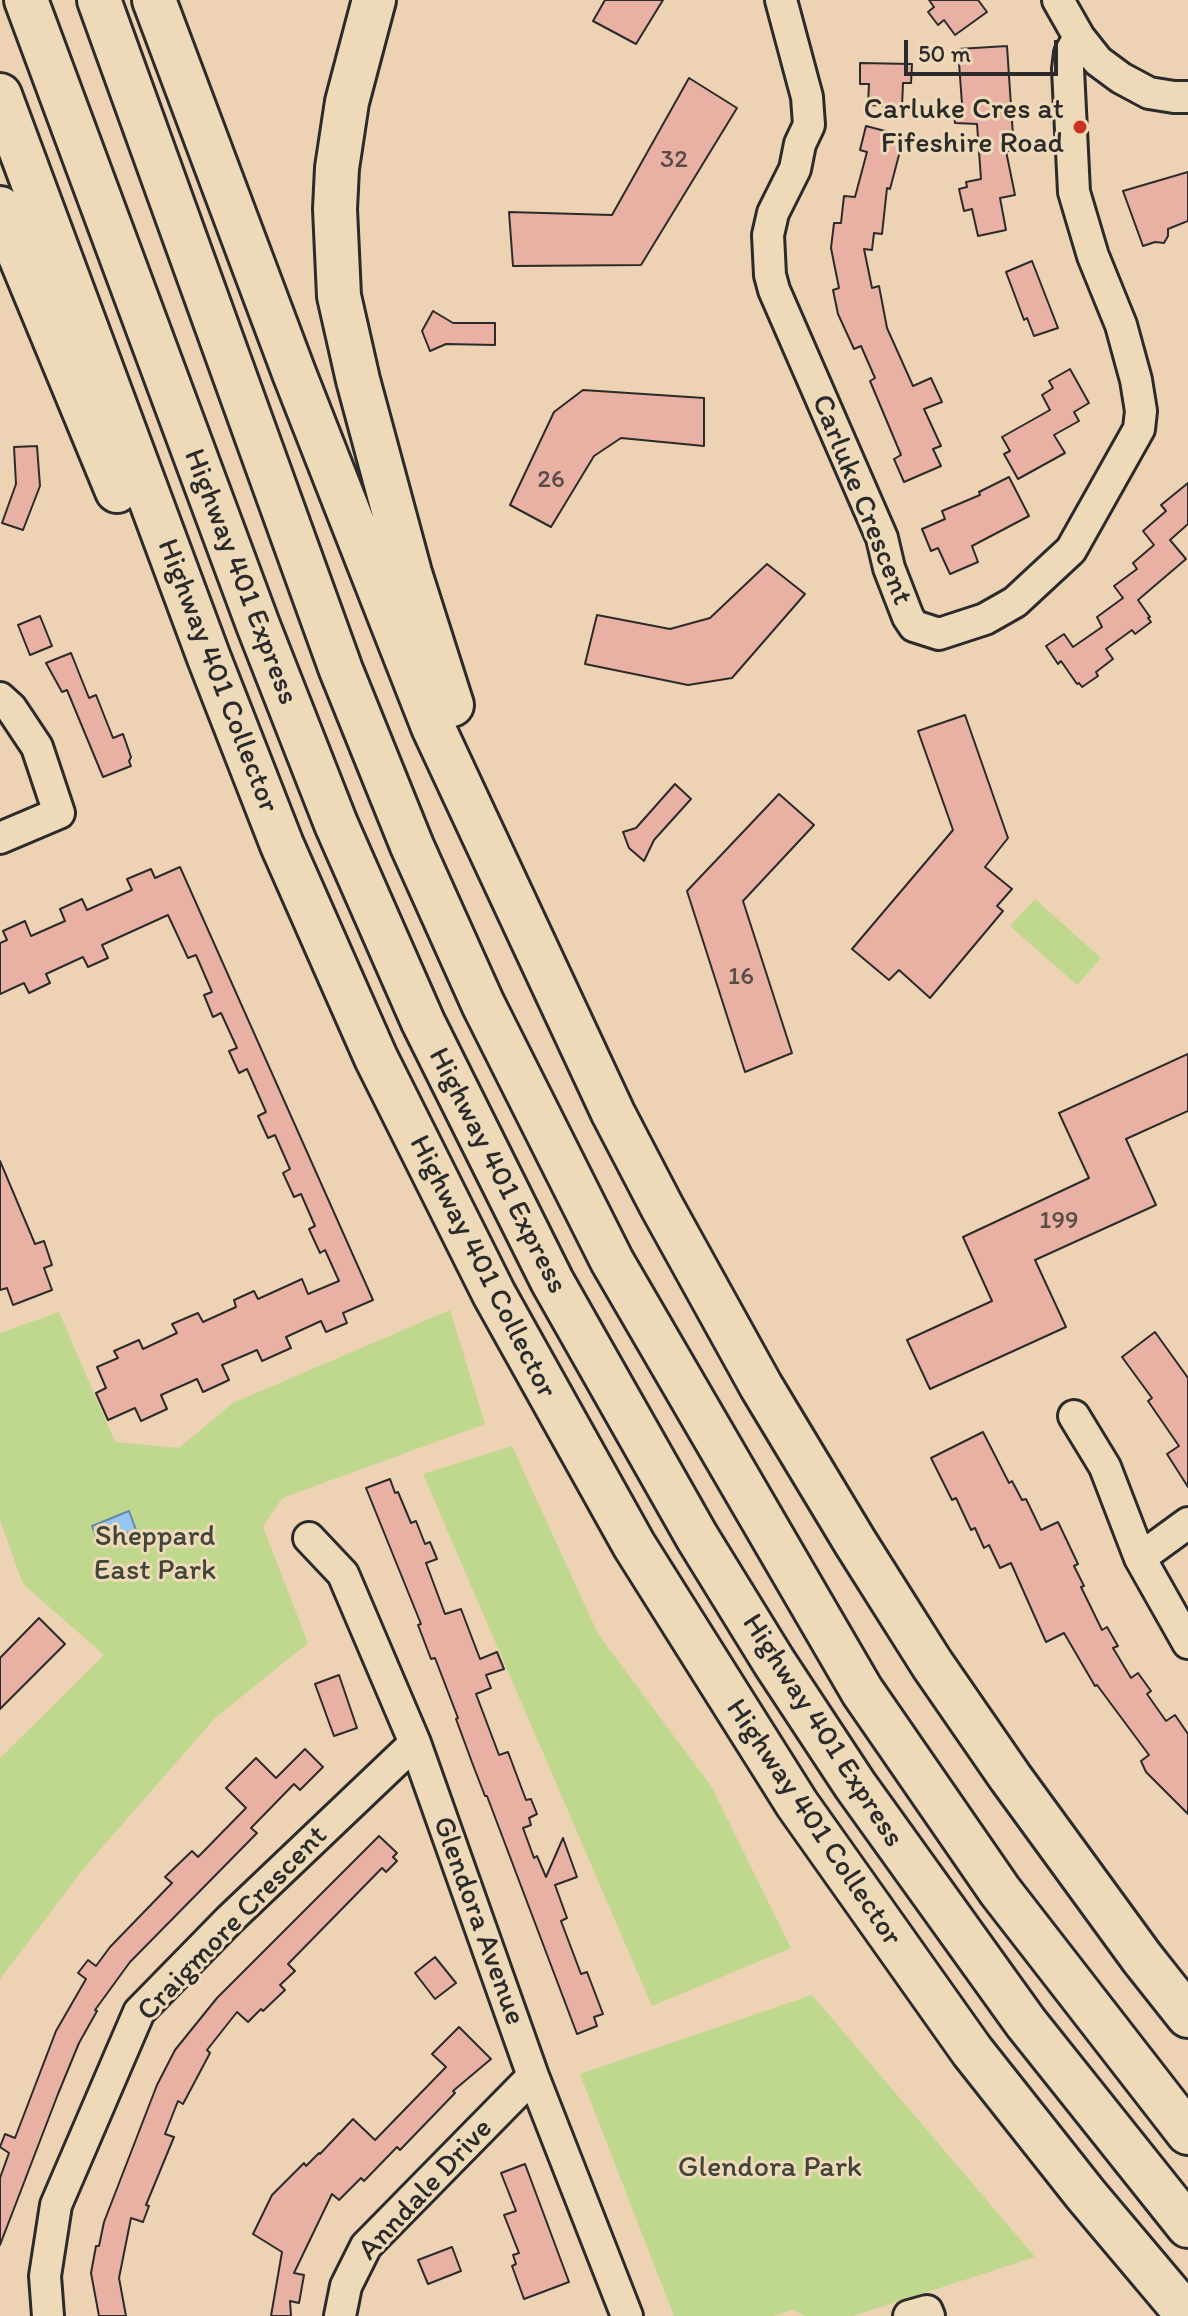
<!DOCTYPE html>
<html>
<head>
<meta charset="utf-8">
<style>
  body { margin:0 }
  #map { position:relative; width:1188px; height:2316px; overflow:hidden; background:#edd2b4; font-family:Itim,sans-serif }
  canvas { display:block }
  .scale { position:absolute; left:904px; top:40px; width:154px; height:36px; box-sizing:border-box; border:4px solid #2b2b2b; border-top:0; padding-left:10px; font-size:24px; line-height:28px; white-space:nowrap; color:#2b2b2b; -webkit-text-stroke:6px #eedab8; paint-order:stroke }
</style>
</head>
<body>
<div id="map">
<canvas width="1188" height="2316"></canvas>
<div class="scale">50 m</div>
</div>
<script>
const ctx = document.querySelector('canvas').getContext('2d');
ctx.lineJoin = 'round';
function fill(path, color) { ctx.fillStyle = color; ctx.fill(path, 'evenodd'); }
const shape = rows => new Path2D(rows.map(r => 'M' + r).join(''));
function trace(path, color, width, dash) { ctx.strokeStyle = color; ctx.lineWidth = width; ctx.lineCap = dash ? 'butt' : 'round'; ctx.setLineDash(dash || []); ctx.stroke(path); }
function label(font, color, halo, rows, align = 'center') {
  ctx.font = font + ' Itim,sans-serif'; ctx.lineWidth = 6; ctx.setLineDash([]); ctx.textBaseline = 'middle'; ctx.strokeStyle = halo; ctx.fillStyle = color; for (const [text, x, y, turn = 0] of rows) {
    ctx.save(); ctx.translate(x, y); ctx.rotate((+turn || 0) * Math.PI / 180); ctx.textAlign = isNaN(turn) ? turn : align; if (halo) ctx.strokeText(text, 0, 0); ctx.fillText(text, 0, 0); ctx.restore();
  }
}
fill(shape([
  [1035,899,1101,958,1077,985,1010,926],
  [450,1310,485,1424,282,1498,263,1527,308,1643,214,1719,84,1868,0,1979,0,1758,104,1655,23,1584,0,1520,0,1333,59,1312,115,1442,179,1448,233,1403],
  [512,1446,598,1634,711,1786,791,1948,652,2006,423,1474],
  [812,1995,1035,2257,853,2316,806,2316,792,2310,774,2316,674,2316,580,2074]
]), '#bfd88e');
const water = shape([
  [129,1511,136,1530,99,1545,92,1526,129,1511]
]);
fill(water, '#95c5f1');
trace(water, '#6b87a2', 2);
const building = shape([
  [605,0,663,0,636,44,593,21,605,0],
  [929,0,978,0,987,12,955,35,944,20,938,25,928,12,934,7,929,0],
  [1007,46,1014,151,1006,151,1015,195,1000,198,1006,230,978,236,972,209,964,211,959,189,967,187,966,182,981,179,977,124,955,123,953,105,962,104,958,49,1007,46],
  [860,63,912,64,911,83,903,83,902,107,868,105,869,84,860,84,860,63],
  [689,78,737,108,641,265,513,266,509,212,612,215,689,78],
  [866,126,904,136,890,189,887,188,882,234,874,233,872,250,864,249,872,288,879,286,887,328,913,386,931,378,942,402,924,409,941,446,933,449,941,466,904,482,894,459,901,455,870,381,875,378,861,346,854,349,838,314,833,290,839,288,831,248,834,223,841,223,844,196,855,197,867,152,860,150,866,126],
  [1188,172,1188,221,1168,229,1168,236,1164,243,1155,242,1143,246,1123,191,1188,172],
  [1032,261,1058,328,1034,336,1027,318,1024,320,1006,272,1032,261],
  [433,311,453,323,495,323,495,345,446,344,430,351,422,331,433,311],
  [1070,369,1089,403,1074,412,1079,421,1054,435,1065,453,1018,479,1004,454,1010,451,1002,437,1050,410,1042,395,1053,388,1049,381,1070,369],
  [583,390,704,398,704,446,621,438,594,456,551,527,510,505,554,412,583,390],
  [37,446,40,486,23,530,2,523,16,484,14,447,37,446],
  [1009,477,1029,516,972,546,978,562,950,574,938,548,931,551,922,529,945,519,942,511,980,495,979,492,1009,477],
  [1188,483,1188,524,1170,540,1186,559,1138,600,1150,617,1148,618,1151,622,1135,634,1132,630,1106,649,1113,659,1096,672,1098,676,1082,687,1079,683,1077,684,1061,661,1058,664,1046,646,1064,634,1073,647,1102,627,1097,617,1123,598,1114,586,1137,569,1133,563,1154,545,1143,531,1166,511,1161,505,1188,483],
  [767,564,805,594,732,678,688,685,585,664,597,615,670,629,710,618,767,564],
  [40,616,52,646,30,655,18,625,40,616],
  [71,653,89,698,96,695,113,738,123,734,131,757,129,761,131,766,103,777,67,690,62,692,46,663,71,653],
  [965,715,1008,838,985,867,1012,889,997,906,1003,911,930,998,899,970,889,980,852,949,953,830,918,731,965,715],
  [675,784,691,799,654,840,644,861,629,848,623,832,636,828,675,784],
  [779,794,814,825,743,901,792,1053,745,1072,687,891,779,794],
  [180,867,373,1300,343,1313,347,1323,326,1332,321,1321,286,1337,291,1348,262,1361,257,1350,222,1365,229,1380,203,1392,197,1379,161,1395,167,1409,141,1421,135,1408,108,1420,96,1393,106,1388,97,1367,118,1358,114,1351,139,1340,143,1349,177,1333,172,1324,198,1313,203,1322,236,1307,234,1300,254,1291,258,1299,302,1279,308,1294,339,1281,325,1250,320,1253,309,1229,315,1226,301,1194,294,1197,283,1173,290,1169,275,1135,268,1138,258,1116,266,1112,247,1069,239,1073,229,1051,237,1048,221,1013,213,1017,204,995,212,992,196,955,188,958,168,915,102,945,108,958,88,967,83,957,46,974,50,983,29,993,24,983,0,994,0,943,7,940,3,931,25,921,31,936,65,921,60,909,82,899,87,910,132,890,127,879,151,869,155,878,180,867],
  [1188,1054,1188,1111,1126,1139,1156,1205,1035,1260,1066,1327,930,1389,907,1340,992,1301,963,1237,1089,1178,1059,1113,1188,1054],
  [0,1161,35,1244,44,1241,52,1265,44,1268,52,1290,13,1305,7,1288,0,1290,0,1161],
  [1155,1332,1188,1378,1188,1487,1167,1454,1179,1446,1148,1401,1152,1398,1122,1357,1155,1332],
  [983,1432,1009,1483,1012,1481,1022,1500,1026,1499,1041,1530,1058,1522,1078,1564,1074,1566,1084,1586,1081,1587,1102,1630,1107,1627,1118,1646,1113,1648,1131,1678,1138,1673,1151,1691,1147,1694,1166,1721,1175,1715,1188,1734,1188,1814,1146,1772,1141,1761,1149,1755,1097,1685,1095,1686,1064,1633,1046,1642,1011,1563,1000,1568,989,1545,984,1548,975,1528,971,1530,956,1498,952,1500,931,1458,983,1432],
  [390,1479,395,1493,398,1492,411,1523,416,1521,425,1544,430,1542,437,1559,426,1563,445,1614,461,1609,480,1659,497,1652,504,1669,486,1675,491,1688,476,1694,499,1755,508,1752,526,1800,531,1799,537,1814,529,1818,531,1825,523,1828,534,1858,537,1856,546,1877,563,1838,577,1877,555,1885,567,1918,561,1921,581,1974,587,1972,603,2014,594,2017,597,2026,577,2034,487,1796,485,1796,473,1765,456,1719,458,1718,435,1658,431,1659,418,1625,421,1624,366,1488,390,1479],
  [39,1618,65,1644,0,1709,0,1658,39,1618],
  [339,1675,357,1728,334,1736,315,1684,339,1675],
  [305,1749,323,1767,300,1790,294,1784,251,1828,257,1833,130,1962,95,2010,97,2011,79,2043,58,2094,0,2245,0,2178,9,2153,0,2147,5,2134,15,2138,56,2031,86,1979,78,1973,88,1960,96,1966,110,1947,172,1883,165,1877,192,1851,198,1857,246,1808,226,1788,256,1758,276,1778,305,1749],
  [379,1836,397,1853,393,1857,397,1861,386,1872,382,1868,288,1964,295,1971,280,1985,285,1990,263,2011,261,2009,248,2022,237,2012,207,2050,210,2053,183,2104,178,2101,165,2134,174,2137,146,2205,149,2206,143,2222,131,2218,119,2278,126,2316,99,2316,91,2273,96,2246,99,2246,104,2222,157,2085,175,2050,217,1998,379,1836],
  [435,1957,456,1983,435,1999,415,1973,435,1957],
  [459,2027,491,2059,453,2091,455,2093,400,2150,397,2147,364,2181,361,2178,339,2200,332,2194,294,2273,304,2275,299,2303,290,2301,291,2316,271,2316,282,2252,253,2234,272,2195,304,2163,306,2166,319,2153,320,2154,353,2119,375,2140,446,2067,432,2054,459,2027],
  [525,2164,569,2282,524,2299,512,2266,516,2264,513,2255,519,2253,504,2215,516,2211,501,2173,525,2164],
  [452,2247,461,2271,428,2284,418,2260,452,2247]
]);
fill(building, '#e9b0a4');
trace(building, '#2b2b2b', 2);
const minor = shape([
  [781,0,807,97,809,125,800,144,795,169,773,213,768,235,770,275,774,290,882,538,889,568,908,617,914,626,939,634,985,619,1015,602,1071,550,1139,429,1141,411,1136,380,1121,325,1093,256,1074,192,1068,69,1070,53,1079,37],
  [1058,0,1079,37,1098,61,1121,78,1149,93,1174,97,1188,97],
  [0,698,11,708,37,747,59,813,0,838],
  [1074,1416,1105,1467,1140,1558,1188,1643],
  [309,1538,343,1574,415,1743,533,2076,627,2316],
  [1140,1558,1188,1523],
  [48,2316,45,2276,56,2205,139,2012,230,1919,415,1743],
  [340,2316,346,2286,366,2246,533,2076],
  [909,2316,927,2311,929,2316]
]);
const highway = shape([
  [26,0,258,625,336,824,423,1022,552,1281,697,1537,774,1662,855,1785,1026,2023,1188,2226],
  [99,0,341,670,412,846,483,1004,612,1261,862,1691,1000,1891,1188,2133],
  [154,0,294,373,433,727,613,1113,662,1207,761,1386,855,1542,932,1664,1010,1777,1142,1958,1188,2016],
  [374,0,347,102,337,168,335,209,339,296,358,380,410,573,452,705],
  [0,95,209,658,282,845,376,1058,494,1294,634,1545,797,1804,972,2051,1086,2195,1188,2316],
  [0,208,117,491]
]);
trace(minor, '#2b2b2b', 36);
trace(highway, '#2b2b2b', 48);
trace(minor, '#eedab8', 30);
trace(highway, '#eedab8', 42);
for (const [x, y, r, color] of [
  [1080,127,8,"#c8321e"]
]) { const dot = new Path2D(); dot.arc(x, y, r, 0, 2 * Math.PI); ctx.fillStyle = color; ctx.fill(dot); trace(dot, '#eedab8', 3); }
label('26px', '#5a4c49', null, [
  ["32",674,160],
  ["26",551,480],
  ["16",741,977],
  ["199",1059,1221]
]);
label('30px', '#2b2b2b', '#eedab8', [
  ["Carluke Cres at",1064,110],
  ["Fifeshire Road",1064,144]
], 'right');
label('30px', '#2b2b2b', '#eedab8', [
  ["Carluke Crescent",861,500,68],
  ["Highway 401 Express",240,577,69],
  ["Highway 401 Collector",217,676,69],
  ["Highway 401 Express",497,1171,63],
  ["Highway 401 Collector",482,1267,63],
  ["Highway 401 Express",822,1731,57],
  ["Highway 401 Collector",813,1823,56],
  ["Glendora Avenue",478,1921,70],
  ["Craigmore Crescent",233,1924,-46],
  ["Anndale Drive",426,2190,-47]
]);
label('30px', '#41453a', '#eedab8', [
  ["Sheppard",155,1537],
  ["East Park",155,1571],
  ["Glendora Park",770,2168]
]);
</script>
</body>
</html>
